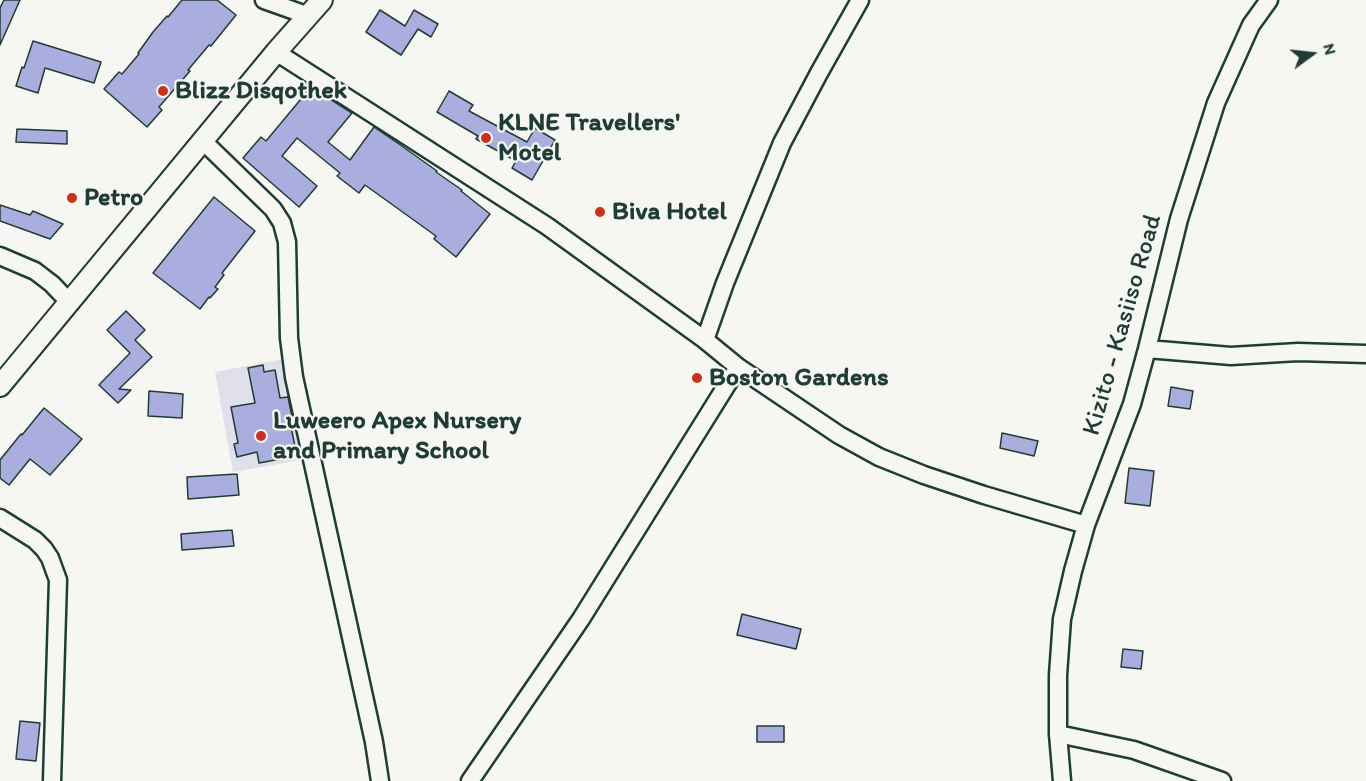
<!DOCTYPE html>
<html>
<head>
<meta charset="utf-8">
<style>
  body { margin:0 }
  #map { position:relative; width:1366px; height:781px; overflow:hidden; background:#f6f6f2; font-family:Itim,sans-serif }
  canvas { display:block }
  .north { position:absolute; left:1282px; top:24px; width:60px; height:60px; -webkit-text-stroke:4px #f6f6f2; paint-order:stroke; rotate:75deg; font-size:16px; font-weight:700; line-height:24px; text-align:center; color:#1f3d34 }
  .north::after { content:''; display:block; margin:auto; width:21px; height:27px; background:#1f3d34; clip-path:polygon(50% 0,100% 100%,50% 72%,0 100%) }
</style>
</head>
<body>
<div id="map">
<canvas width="1366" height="781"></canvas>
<div class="north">N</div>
</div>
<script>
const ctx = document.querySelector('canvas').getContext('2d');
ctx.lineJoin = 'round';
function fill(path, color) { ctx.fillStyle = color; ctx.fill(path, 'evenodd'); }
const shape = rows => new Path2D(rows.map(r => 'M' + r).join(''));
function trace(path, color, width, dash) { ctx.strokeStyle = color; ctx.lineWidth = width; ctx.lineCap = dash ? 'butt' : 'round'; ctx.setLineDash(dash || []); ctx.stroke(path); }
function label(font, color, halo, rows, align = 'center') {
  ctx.font = font + ' Itim,sans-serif'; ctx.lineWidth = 4.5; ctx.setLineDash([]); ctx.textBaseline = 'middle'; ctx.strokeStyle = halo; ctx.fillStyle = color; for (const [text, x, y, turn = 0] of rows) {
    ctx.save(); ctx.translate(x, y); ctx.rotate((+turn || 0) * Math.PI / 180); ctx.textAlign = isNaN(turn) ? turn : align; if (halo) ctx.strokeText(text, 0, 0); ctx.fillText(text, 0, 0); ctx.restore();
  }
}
fill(shape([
  [283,359,301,460,233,472,215,372]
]), '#dfe0ec');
const building = shape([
  [4,0,20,0,0,45,0,8,4,0],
  [182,0,217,0,236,15,211,46,209,45,188,70,190,71,159,107,162,110,147,127,104,89,119,72,122,74,139,54,138,53,153,32,167,16,168,17,182,0],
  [380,10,405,26,414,10,438,24,431,37,418,29,401,55,366,32,380,10],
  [33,41,101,62,94,83,45,68,38,93,16,86,22,67,24,68,33,41],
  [311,87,352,113,328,142,350,160,374,127,399,144,437,171,436,172,462,190,461,191,490,214,456,257,434,239,436,236,365,185,359,193,337,176,340,173,297,138,282,156,317,186,299,207,243,158,261,137,266,141,311,87],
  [449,91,473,105,469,111,527,142,535,128,555,140,532,180,512,168,516,161,476,139,478,136,437,112,449,91],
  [17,129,67,131,67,144,16,142,17,129],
  [214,197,255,231,222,273,224,275,215,287,218,289,210,298,209,297,200,309,153,273,214,197],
  [0,205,30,215,33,211,63,224,50,239,0,221,0,205],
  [126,311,145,330,135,340,152,357,119,389,131,390,118,403,99,385,130,353,107,330,126,311],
  [263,365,264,372,275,370,280,398,288,397,294,426,291,427,297,456,259,463,257,452,237,457,234,444,238,443,231,407,255,403,248,368,263,365],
  [1171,387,1193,391,1190,409,1168,406,1171,387],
  [149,391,183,394,182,418,148,416,149,391],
  [44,408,82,439,50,475,30,459,9,485,0,478,0,460,21,434,22,435,44,408],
  [1002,433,1038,441,1034,456,1000,448,1002,433],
  [1129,468,1154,471,1150,506,1125,503,1129,468],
  [237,474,239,495,188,499,187,477,237,474],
  [232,530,234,546,182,550,181,534,232,530],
  [742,614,801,629,796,649,737,635,742,614],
  [1123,649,1143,651,1141,669,1121,667,1123,649],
  [20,721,40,723,36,761,16,759,20,721],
  [757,726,784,726,784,742,757,742,757,726]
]);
fill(building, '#aaaedf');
trace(building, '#1f3d34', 1.5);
const minor = shape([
  [264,0,309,16],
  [276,52,547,226,705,340,738,367,839,435,879,457,924,475,984,495,1086,525],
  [203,141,273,209,282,223,287,242,289,338,294,377,374,742,380,781],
  [0,256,35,271,52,284,69,302],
  [705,340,725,283,782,143,819,73,860,0],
  [1147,349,1231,356,1298,352,1366,354],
  [0,518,35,540,44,549,50,558,58,580,52,781],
  [1058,734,1134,750,1222,781],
  [470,781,581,619,738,367],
  [1062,781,1058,734,1058,675,1062,619,1073,571,1086,525,1132,404,1147,349,1179,219,1216,103,1251,25,1269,0]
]);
const major = shape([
  [0,386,276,52,322,0]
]);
trace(minor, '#1f3d34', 21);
trace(major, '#1f3d34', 24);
trace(minor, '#f6f6f2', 16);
trace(major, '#f6f6f2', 20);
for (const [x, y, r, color] of [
  [163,91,6,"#c8321e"],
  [486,138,6,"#c8321e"],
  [72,198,6,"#c8321e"],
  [600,212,6,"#c8321e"],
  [697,378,6,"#c8321e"],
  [261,436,6,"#c8321e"]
]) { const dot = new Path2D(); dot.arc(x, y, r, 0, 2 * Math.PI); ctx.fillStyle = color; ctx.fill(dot); trace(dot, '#f6f6f2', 2); }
label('bold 26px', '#1f3d34', '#f6f6f2', [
  ["Blizz Disqothek",175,91],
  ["KLNE Travellers'",498,123],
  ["Motel",498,153],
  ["Petro",84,198],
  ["Biva Hotel",612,212],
  ["Boston Gardens",709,378],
  ["Luweero Apex Nursery",273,421],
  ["and Primary School",273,451]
], 'left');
label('26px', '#1f3d34', '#f6f6f2', [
  ["Kizito - Kasiiso Road",1123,325,-74]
]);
</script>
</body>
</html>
